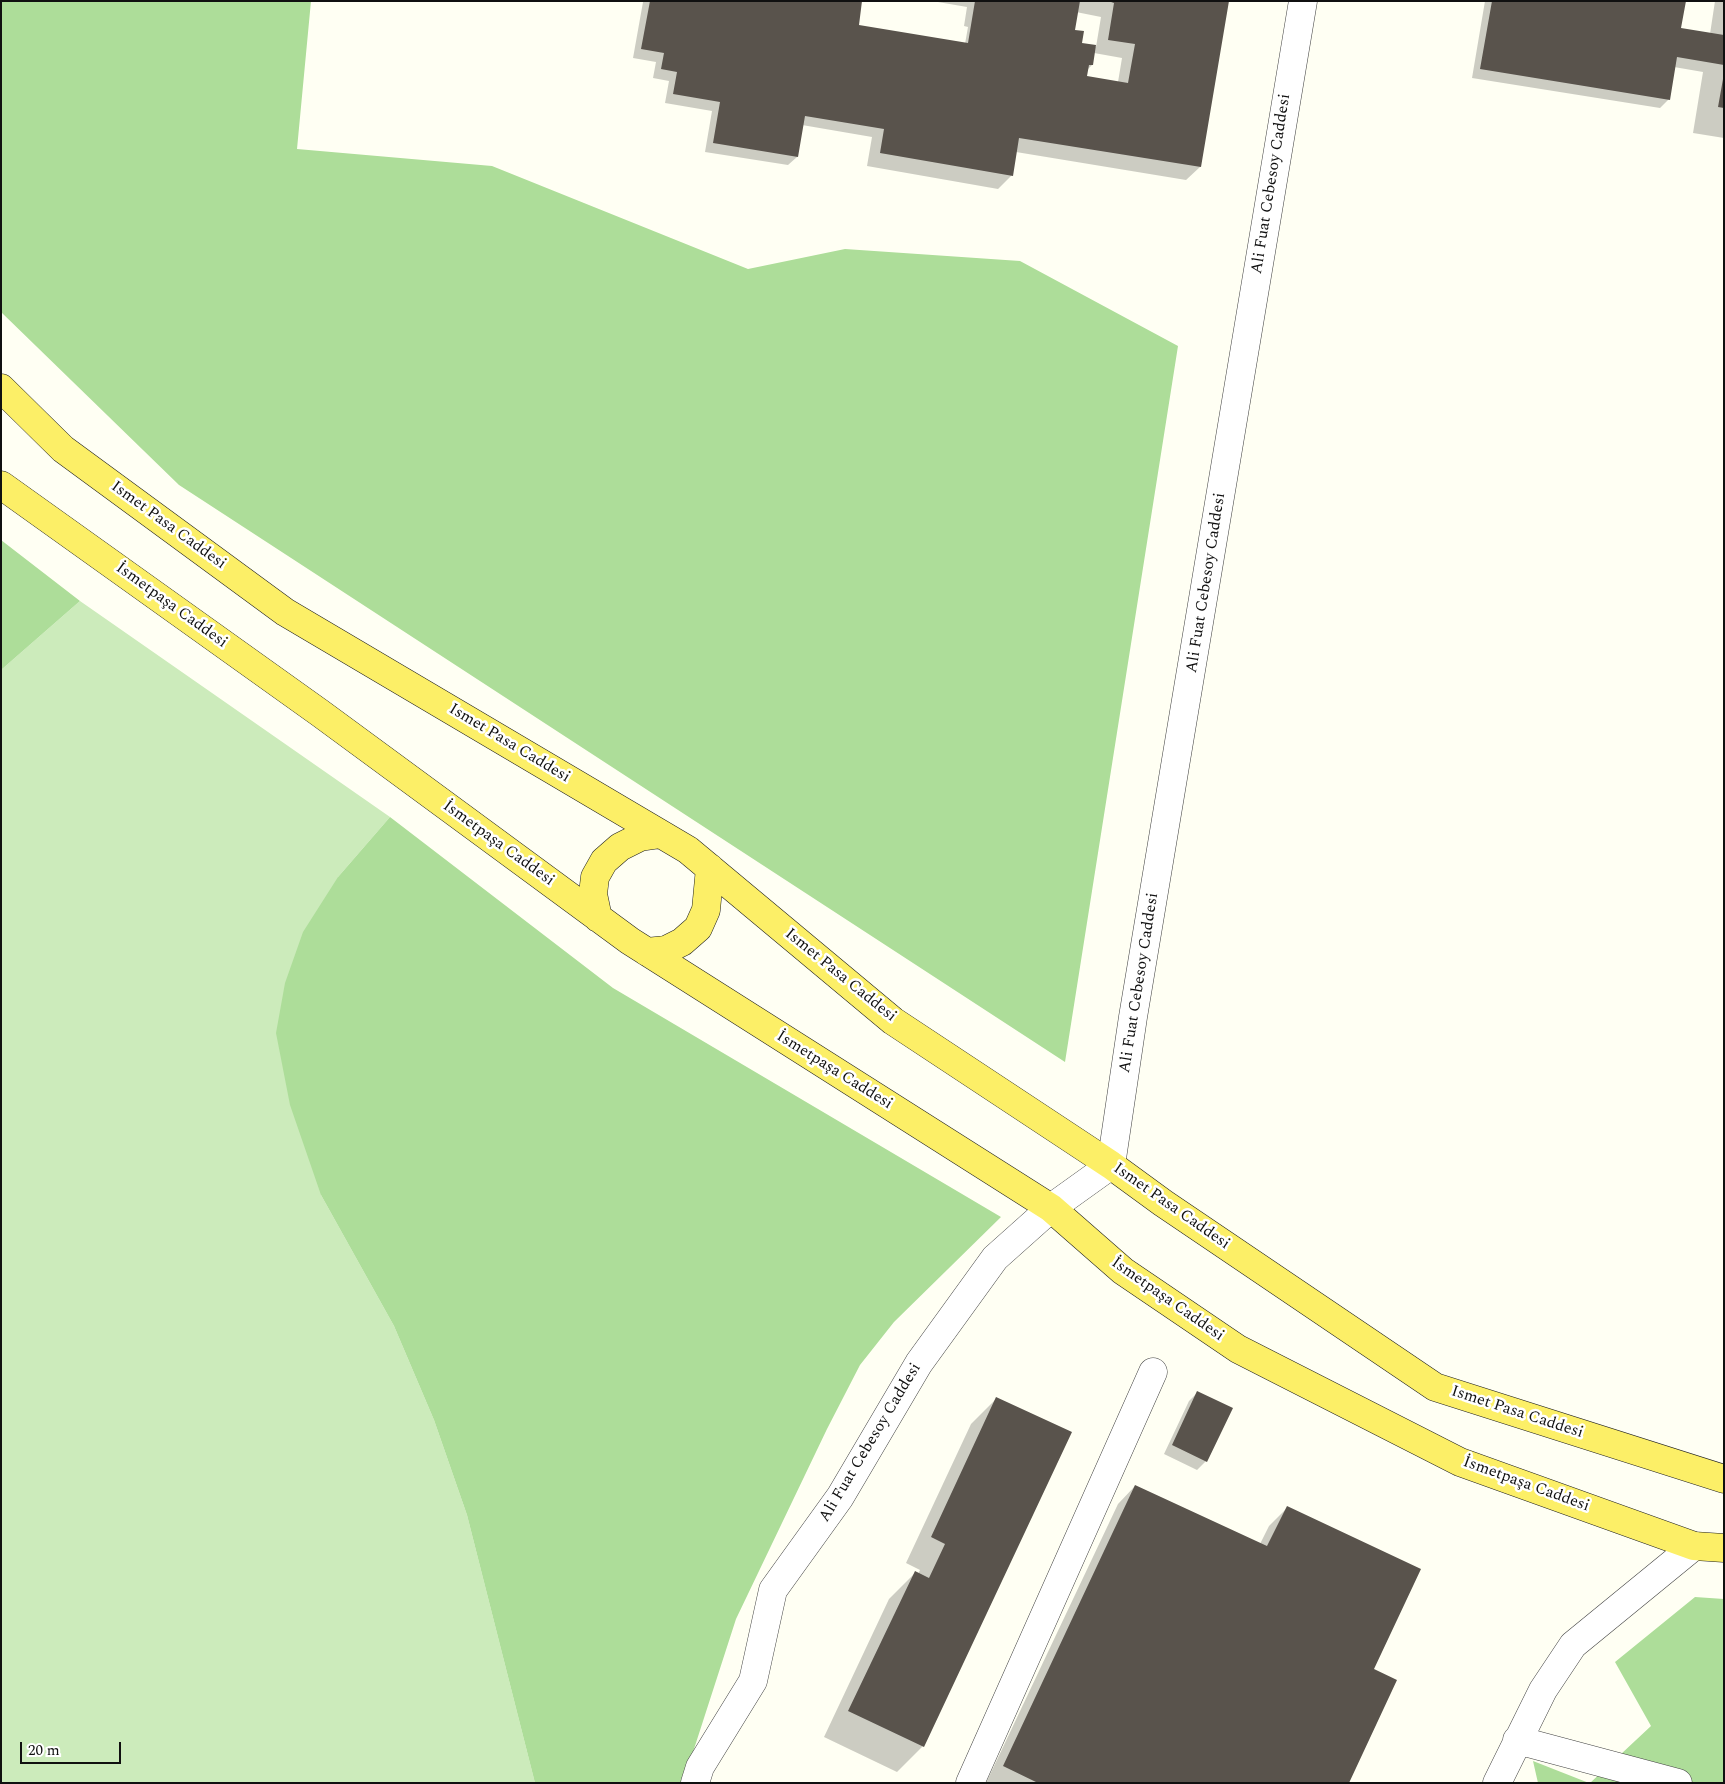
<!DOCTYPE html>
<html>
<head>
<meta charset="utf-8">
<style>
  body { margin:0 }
  #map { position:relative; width:1725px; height:1784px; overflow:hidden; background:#fffff3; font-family:Spectral,serif }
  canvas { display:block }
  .frame { position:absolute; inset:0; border:2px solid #101010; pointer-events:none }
  .scale { position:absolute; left:20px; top:1742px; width:101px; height:22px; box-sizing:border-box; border:2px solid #101010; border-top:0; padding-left:6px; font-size:15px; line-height:18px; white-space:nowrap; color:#101010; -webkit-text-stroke:4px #fff; paint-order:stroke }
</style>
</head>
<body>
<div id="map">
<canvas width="1725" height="1784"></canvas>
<div class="frame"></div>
<div class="scale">20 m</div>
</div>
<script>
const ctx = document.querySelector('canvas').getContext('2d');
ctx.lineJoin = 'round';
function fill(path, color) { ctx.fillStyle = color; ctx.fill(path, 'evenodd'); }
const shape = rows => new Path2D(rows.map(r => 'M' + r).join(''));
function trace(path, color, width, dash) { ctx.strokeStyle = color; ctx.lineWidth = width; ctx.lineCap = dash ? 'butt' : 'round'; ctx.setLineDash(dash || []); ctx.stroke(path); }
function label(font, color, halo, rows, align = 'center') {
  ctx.font = font + ' Spectral,serif'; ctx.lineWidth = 5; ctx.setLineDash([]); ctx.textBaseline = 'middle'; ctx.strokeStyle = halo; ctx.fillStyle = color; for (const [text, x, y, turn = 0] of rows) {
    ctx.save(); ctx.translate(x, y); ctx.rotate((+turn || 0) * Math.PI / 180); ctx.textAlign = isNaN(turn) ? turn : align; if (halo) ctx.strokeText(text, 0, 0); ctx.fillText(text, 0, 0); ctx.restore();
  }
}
fill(shape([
  [80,601,390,817,338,877,321,1195,394,1326,434,1420,467,1515,535,1783,1,1783,1,670]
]), '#ccebbb');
fill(shape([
  [1,1,311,1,297,149,492,166,748,269,845,249,1020,261,1178,346,1065,1062,179,485,1,312],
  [1,540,80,601,1,670],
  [390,817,613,988,1001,1217,894,1322,860,1365,827,1429,736,1619,683,1783,535,1783,467,1515,434,1420,394,1326,321,1195,290,1105,276,1033,285,983,303,932,338,877],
  [1695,1597,1724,1599,1724,1783,1590,1783,1651,1726,1615,1662],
  [1533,1761,1589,1783,1538,1783]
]), '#addd99');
fill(shape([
  [640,1,861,1,857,26,965,44,968,27,964,26,967,7,932,1,1228,1,1200,167,1186,180,1016,152,1012,175,998,189,867,166,872,137,802,125,797,157,788,165,705,152,712,111,665,103,669,81,653,78,656,62,633,58,643,2],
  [1076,12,1101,17,1096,47,1081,44,1073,31],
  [1094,53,1122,58,1118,82,1086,77,1087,70,1092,65],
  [1485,1,1685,1,1680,29,1710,34,1715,1,1724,1,1724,138,1693,133,1703,72,1674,67,1669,99,1660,108,1472,78],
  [1198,1392,1206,1461,1197,1470,1164,1454,1189,1401],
  [997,1398,923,1746,897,1772,824,1737,889,1599,915,1573,918,1574,920,1570,906,1563,971,1424],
  [1135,1486,1260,1544,1269,1526,1287,1508,1372,1670,1348,1783,986,1783,1118,1504]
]), '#0003');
fill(shape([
  [650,1,862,1,859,25,968,43,975,1,1080,1,1075,30,1084,31,1082,43,1096,45,1093,65,1089,65,1087,76,1128,83,1135,44,1108,40,1114,3,1108,1,1229,1,1201,167,1019,138,1013,176,880,153,884,129,805,116,798,157,713,143,720,102,673,94,677,72,661,69,664,53,641,49],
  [1492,1,1686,1,1681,28,1724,35,1724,65,1677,57,1670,100,1480,69],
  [1723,79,1724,79,1724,108,1718,107],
  [1197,1391,1233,1408,1207,1462,1172,1445],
  [996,1397,1072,1432,924,1747,848,1711,915,1571,929,1578,945,1544,931,1537],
  [1135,1485,1267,1546,1287,1506,1421,1569,1374,1669,1397,1680,1349,1783,1038,1783,1003,1766]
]), '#59534c');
const minor = shape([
  [1517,1740,1678,1783],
  [695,1783,700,1767,753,1681,773,1590,840,1497,919,1363,995,1258,1051,1208,1111,1165,1133,1017,1303,1],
  [970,1783,1153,1372],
  [1497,1783,1543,1690,1573,1645,1694,1546]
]);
const major = shape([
  [1,388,63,449,285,612,688,850,893,1021,1111,1165,1163,1203,1435,1387,1724,1479],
  [1,485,320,713,630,941,1051,1208,1123,1271,1238,1349,1460,1462,1694,1546,1724,1548],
  [598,918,593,894,595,877,604,861,620,847,640,837,661,834],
  [647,952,666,950,682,942,698,928,706,910,710,868]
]);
trace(minor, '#434343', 29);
trace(major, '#212121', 29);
trace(minor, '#fff', 28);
trace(major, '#fcef67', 28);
label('16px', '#101010', '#fff', [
  ["Ali Fuat Cebesoy Caddesi",1272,184,-81],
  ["Ismet Pasa Caddesi",168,526,36],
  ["Ali Fuat Cebesoy Caddesi",1207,583,-81],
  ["İsmetpaşa Caddesi",171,606,36],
  ["Ismet Pasa Caddesi",509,744,31],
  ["İsmetpaşa Caddesi",498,844,36],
  ["Ismet Pasa Caddesi",840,976,39],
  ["Ali Fuat Cebesoy Caddesi",1140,983,-81],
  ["İsmetpaşa Caddesi",834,1071,32],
  ["Ismet Pasa Caddesi",1171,1207,35],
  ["İsmetpaşa Caddesi",1167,1300,35],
  ["Ismet Pasa Caddesi",1517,1413,18],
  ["Ali Fuat Cebesoy Caddesi",871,1443,-59],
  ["İsmetpaşa Caddesi",1526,1485,20]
]);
</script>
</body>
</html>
